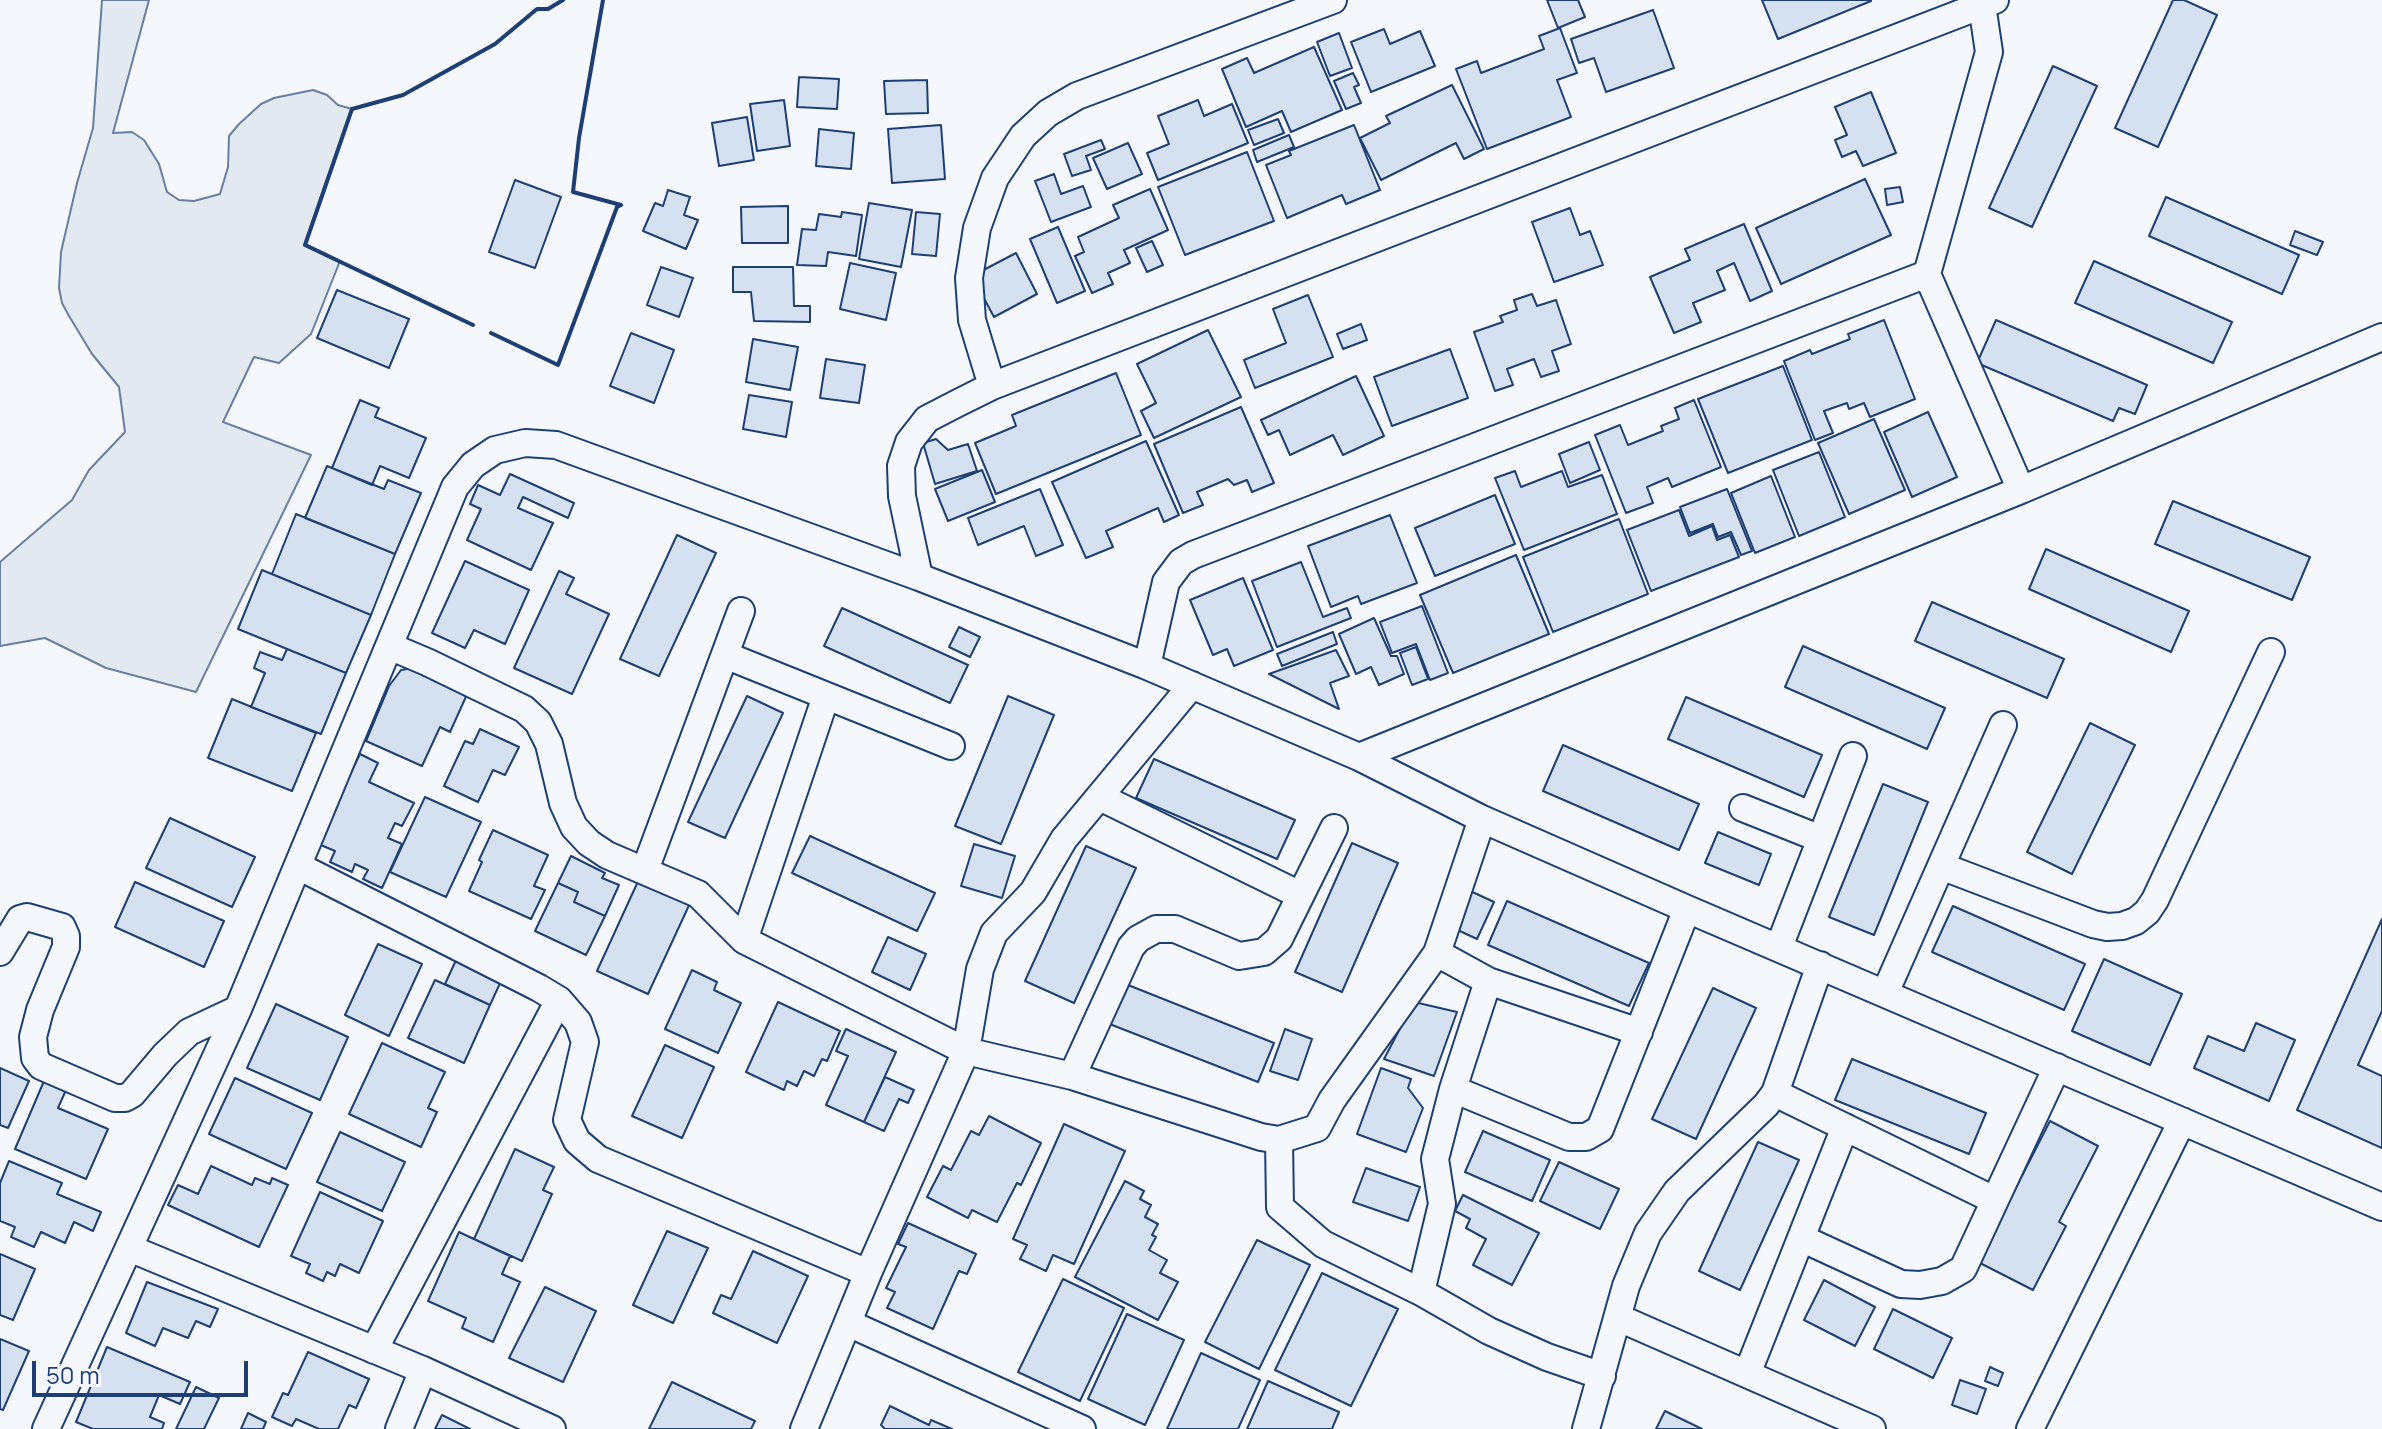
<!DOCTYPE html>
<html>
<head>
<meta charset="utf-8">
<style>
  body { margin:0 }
  #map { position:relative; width:2382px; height:1429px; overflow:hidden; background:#f4f7fb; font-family:Manrope,sans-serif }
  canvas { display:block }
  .scale { position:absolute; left:32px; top:1361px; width:216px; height:36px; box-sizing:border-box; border:4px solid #1d3f73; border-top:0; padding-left:10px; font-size:24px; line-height:28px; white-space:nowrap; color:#1d3f73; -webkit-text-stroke:6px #f4f7fb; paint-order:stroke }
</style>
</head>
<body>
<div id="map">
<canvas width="2382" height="1429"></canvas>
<div class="scale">50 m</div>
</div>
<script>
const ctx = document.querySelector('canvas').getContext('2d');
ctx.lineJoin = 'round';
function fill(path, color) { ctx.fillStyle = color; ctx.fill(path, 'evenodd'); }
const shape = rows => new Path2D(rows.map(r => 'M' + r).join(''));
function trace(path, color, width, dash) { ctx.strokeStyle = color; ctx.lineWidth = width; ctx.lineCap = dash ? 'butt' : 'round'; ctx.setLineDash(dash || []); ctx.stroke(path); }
const green = shape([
  [102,0,149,0,113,133,132,132,144,140,159,164,167,192,179,200,194,201,220,194,228,167,229,136,239,124,261,104,274,98,313,90,327,95,338,105,352,109,305,244,340,261,311,334,279,363,254,357,223,422,311,455,196,692,106,668,45,638,0,646,0,562,72,500,89,470,125,432,119,387,92,354,69,316,62,303,59,288,61,252,77,183,93,128,102,0]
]);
fill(green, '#e3e9f0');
trace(green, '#687fa3', 2);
const building = shape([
  [1547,0,1578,0,1585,17,1558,28,1547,0],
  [1762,0,1871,0,1871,1,1778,39,1762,0],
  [2173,0,2184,0,2217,15,2158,147,2115,128,2173,0],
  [1653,10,1674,68,1606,92,1594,58,1579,63,1571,39,1653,10],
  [1560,28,1577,73,1557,80,1571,117,1487,149,1456,69,1477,61,1481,73,1544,49,1539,36,1560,28],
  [1384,29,1390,44,1420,31,1435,66,1371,92,1351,42,1384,29],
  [1339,33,1352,68,1330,76,1317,42,1339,33],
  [1314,47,1342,110,1291,132,1282,111,1246,127,1222,69,1247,58,1254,73,1314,47],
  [2053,66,2097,86,2032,227,1989,208,2053,66],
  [1353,73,1359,85,1354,87,1361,103,1346,109,1334,81,1353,73],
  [799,77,839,79,837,109,797,107,799,77],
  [927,80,928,113,886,114,884,81,927,80],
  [1452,85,1484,149,1464,159,1456,143,1381,180,1360,138,1390,123,1386,116,1452,85],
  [1871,92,1896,153,1863,166,1856,151,1842,157,1835,140,1847,135,1835,107,1871,92],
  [784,100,790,146,757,151,750,104,784,100],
  [1198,100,1204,116,1232,104,1248,143,1158,180,1147,153,1169,144,1158,116,1198,100],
  [747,117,754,160,719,166,712,123,747,117],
  [1278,119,1284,133,1254,145,1248,130,1278,119],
  [941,125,945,179,892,183,888,129,941,125],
  [1354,125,1380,190,1346,204,1342,195,1287,218,1266,165,1291,155,1289,151,1354,125],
  [819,129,854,133,851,169,816,166,819,129],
  [1289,135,1294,147,1257,162,1253,150,1289,135],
  [1101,140,1105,149,1086,156,1091,170,1072,176,1064,154,1101,140],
  [1128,143,1142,174,1107,189,1093,158,1128,143],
  [1247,152,1274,221,1185,255,1158,187,1247,152],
  [1054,174,1061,194,1083,186,1091,207,1051,222,1035,181,1054,174],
  [1865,179,1891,235,1781,284,1756,228,1865,179],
  [515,180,561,197,535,268,489,252,515,180],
  [1900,187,1903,202,1887,205,1885,189,1900,187],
  [1150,189,1168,230,1124,250,1130,263,1108,273,1113,284,1092,293,1075,256,1084,252,1078,237,1119,218,1113,205,1150,189],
  [668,190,690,197,684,215,698,220,686,249,643,231,655,203,663,206,668,190],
  [2166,197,2299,255,2282,294,2149,236,2166,197],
  [869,203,912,210,901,267,859,259,869,203],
  [788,206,788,243,742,243,741,207,788,206],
  [1570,208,1580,235,1590,231,1603,265,1554,282,1532,222,1570,208],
  [842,212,862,215,856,256,828,252,826,266,797,265,802,229,816,230,819,214,841,217,842,212],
  [916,212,940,214,936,256,912,254,916,212],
  [1744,224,1772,291,1750,301,1734,263,1717,271,1725,290,1693,303,1701,322,1674,333,1650,277,1690,260,1685,249,1744,224],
  [1058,227,1085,291,1057,303,1030,239,1058,227],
  [2295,231,2323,242,2317,255,2290,245,2295,231],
  [1152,241,1163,265,1147,272,1136,248,1152,241],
  [1016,253,1037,294,994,317,972,276,1016,253],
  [2094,261,2232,322,2213,363,2075,303,2094,261],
  [850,263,896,273,886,320,840,309,850,263],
  [661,267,693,278,679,317,647,305,661,267],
  [733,267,793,267,794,306,810,306,810,322,754,321,751,292,733,292,733,267],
  [337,290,409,319,389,368,317,338,337,290],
  [1532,294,1537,306,1556,300,1571,344,1552,351,1559,371,1541,377,1534,359,1507,369,1513,385,1495,391,1474,332,1503,322,1500,316,1517,310,1514,300,1532,294],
  [1308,295,1333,357,1255,388,1244,360,1286,343,1273,309,1308,295],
  [1884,320,1915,399,1870,417,1864,403,1849,409,1847,403,1824,411,1833,433,1815,440,1784,361,1810,350,1812,354,1850,339,1848,334,1884,320],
  [1996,320,2147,385,2135,414,2119,408,2113,421,1977,363,1996,320],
  [1361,324,1367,340,1343,349,1337,334,1361,324],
  [1208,330,1241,397,1154,438,1141,411,1156,403,1137,364,1208,330],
  [631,333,674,350,654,403,610,386,631,333],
  [753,339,798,347,790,390,746,382,753,339],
  [1450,349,1468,398,1392,426,1374,377,1450,349],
  [826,359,865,365,859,403,820,398,826,359],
  [1783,366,1812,440,1728,473,1698,399,1783,366],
  [1116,373,1141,435,996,494,975,443,1016,426,1012,415,1116,373],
  [1356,376,1384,436,1343,455,1333,435,1290,455,1279,430,1268,435,1261,420,1356,376],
  [749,395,792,402,786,437,743,429,749,395],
  [360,400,379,408,375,417,426,438,409,478,380,466,372,485,332,468,360,400],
  [1694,400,1721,467,1672,487,1668,478,1647,487,1653,503,1626,513,1595,435,1620,425,1628,445,1663,431,1661,426,1679,419,1675,408,1694,400],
  [1241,407,1274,483,1252,492,1247,480,1234,485,1228,479,1197,492,1203,505,1183,513,1154,444,1241,407],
  [1928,412,1957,477,1912,497,1884,432,1928,412],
  [1874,419,1905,490,1849,514,1818,443,1874,419],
  [936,439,948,450,968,444,977,471,935,484,923,443,936,439],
  [1146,441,1179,515,1164,522,1158,508,1106,531,1113,547,1086,558,1052,482,1146,441],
  [1589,442,1600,470,1570,483,1559,454,1589,442],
  [1819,452,1845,517,1799,536,1773,470,1819,452],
  [327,466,384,489,388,480,421,493,395,554,305,518,327,466],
  [982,470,995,502,948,521,935,489,982,470],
  [1515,471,1521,487,1562,471,1568,487,1602,475,1617,514,1524,550,1495,478,1515,471],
  [510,474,574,503,568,518,523,497,518,508,553,523,531,570,467,540,481,509,470,504,478,485,500,495,510,474],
  [1771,476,1795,537,1755,553,1731,493,1771,476],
  [1040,489,1063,545,1036,556,1024,526,978,545,968,518,1040,489],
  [1727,489,1752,551,1741,555,1731,532,1718,537,1713,524,1690,533,1680,507,1727,489],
  [1495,495,1515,544,1435,576,1415,528,1495,495],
  [2173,501,2310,557,2292,600,2155,544,2173,501],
  [1679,510,1689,536,1712,526,1717,540,1730,535,1739,557,1651,591,1627,530,1679,510],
  [296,514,395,554,371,615,272,574,296,514],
  [1390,515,1417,583,1361,604,1358,596,1331,607,1308,546,1390,515],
  [1619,519,1648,594,1553,632,1523,557,1619,519],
  [677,535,716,553,659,676,620,659,677,535],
  [2046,549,2189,611,2171,652,2029,589,2046,549],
  [1516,555,1549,634,1453,673,1420,595,1516,555],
  [465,561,529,590,505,644,474,630,465,648,432,633,465,561],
  [1301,562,1323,617,1347,608,1351,618,1277,647,1252,581,1301,562],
  [262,570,371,615,346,673,238,629,262,570],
  [559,571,574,578,566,594,609,614,572,694,514,668,559,571],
  [1243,578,1273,650,1234,666,1227,649,1213,655,1190,600,1243,578],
  [1932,602,2064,659,2047,698,1915,641,1932,602],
  [1422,606,1448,673,1430,680,1416,644,1392,653,1380,622,1422,606],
  [842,608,968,665,950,703,824,646,842,608],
  [1374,618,1391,656,1397,656,1404,674,1379,685,1371,667,1356,674,1339,634,1374,618],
  [959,627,980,637,970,657,949,647,959,627],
  [1333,632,1337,644,1282,666,1277,654,1333,632],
  [1803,646,1945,708,1927,749,1785,687,1803,646],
  [1416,647,1428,679,1412,685,1400,653,1416,647],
  [287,649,346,673,321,734,251,707,265,673,254,668,260,652,282,660,287,649],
  [1336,650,1349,676,1330,683,1339,709,1269,674,1336,650],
  [419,667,469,690,450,732,440,727,422,766,366,741,389,686,401,670,419,667],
  [747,696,783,713,725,838,688,822,747,696],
  [1008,696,1054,715,1001,844,955,826,1008,696],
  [1686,697,1822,755,1804,797,1668,739,1686,697],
  [232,699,316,733,292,791,208,758,232,699],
  [2090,723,2135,745,2072,874,2027,852,2090,723],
  [480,729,519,747,505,775,493,770,478,802,444,786,465,741,473,744,480,729],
  [1563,745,1699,804,1679,850,1543,791,1563,745],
  [360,754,378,763,369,782,414,803,402,826,395,823,388,838,402,844,382,888,363,879,368,870,355,864,352,872,330,862,335,851,316,843,360,754],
  [1154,759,1295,820,1277,859,1136,798,1154,759],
  [1883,784,1928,802,1874,935,1829,917,1883,784],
  [425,797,481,822,446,897,390,872,425,797],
  [170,818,255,857,232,907,146,868,170,818],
  [493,830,548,855,534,886,545,890,531,919,469,891,482,862,479,860,493,830],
  [1718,832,1771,854,1759,885,1705,863,1718,832],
  [810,836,935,893,917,931,792,873,810,836],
  [1352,843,1398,863,1342,992,1295,972,1352,843],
  [974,844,1015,856,1002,898,961,886,974,844],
  [1086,846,1136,868,1074,1003,1025,981,1086,846],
  [571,856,605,873,602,878,619,885,605,916,574,902,578,892,558,883,571,856],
  [640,877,691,901,648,994,597,971,640,877],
  [135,882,224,921,204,967,115,927,135,882],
  [558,883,578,892,574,902,605,916,586,955,535,931,558,883],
  [1466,889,1494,902,1477,939,1449,926,1466,889],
  [1507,901,1649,963,1629,1006,1488,945,1507,901],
  [1953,906,2085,964,2064,1010,1932,952,1953,906],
  [2382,919,2382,1011,2358,1065,2382,1076,2382,1148,2297,1110,2382,919],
  [888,937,926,954,910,990,872,972,888,937],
  [378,944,422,964,389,1036,345,1015,378,944],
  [457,958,502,979,490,1005,445,984,457,958],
  [2104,959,2182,994,2150,1065,2072,1031,2104,959],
  [692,970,717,982,714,990,741,1003,718,1053,665,1029,692,970],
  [435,980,490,1005,464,1063,408,1038,435,980],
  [1123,983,1274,1043,1258,1082,1107,1023,1123,983],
  [1713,988,1756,1008,1696,1139,1652,1119,1713,988],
  [778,1002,840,1031,827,1061,822,1059,814,1076,804,1071,797,1086,787,1081,784,1090,746,1072,778,1002],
  [1414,1002,1457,1012,1434,1076,1384,1059,1414,1002],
  [276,1004,348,1037,320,1100,247,1068,276,1004],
  [2256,1023,2295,1040,2269,1101,2194,1068,2208,1036,2244,1051,2256,1023],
  [846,1029,896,1052,864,1122,826,1105,848,1056,836,1051,846,1029],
  [1285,1029,1312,1039,1298,1080,1270,1071,1285,1029],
  [382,1043,445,1072,428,1108,437,1112,421,1147,349,1114,382,1043],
  [665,1045,714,1067,682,1138,632,1116,665,1045],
  [1852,1059,1986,1113,1969,1154,1835,1100,1852,1059],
  [0,1068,29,1081,8,1128,0,1125,0,1068],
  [1381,1068,1411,1079,1408,1088,1423,1108,1406,1152,1357,1134,1381,1068],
  [885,1077,914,1090,908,1103,899,1099,884,1131,864,1122,885,1077],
  [235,1078,312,1113,286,1169,209,1134,235,1078],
  [44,1081,66,1090,58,1108,108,1129,86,1179,15,1149,44,1081],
  [989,1116,1041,1143,1021,1185,1017,1183,997,1222,972,1210,968,1218,927,1197,943,1166,951,1170,971,1131,979,1135,989,1116],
  [2050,1121,2098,1146,2059,1222,2066,1226,2033,1290,1978,1262,2050,1121],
  [1064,1124,1125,1151,1074,1264,1053,1255,1046,1271,1020,1259,1027,1245,1013,1239,1064,1124],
  [1483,1131,1550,1160,1532,1201,1465,1172,1483,1131],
  [340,1132,405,1162,382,1211,317,1182,340,1132],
  [1758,1142,1799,1160,1740,1290,1699,1271,1758,1142],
  [515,1149,554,1167,543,1190,552,1194,522,1261,474,1239,515,1149],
  [9,1161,62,1183,57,1194,101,1212,93,1231,74,1222,65,1243,41,1232,34,1247,11,1237,15,1227,0,1221,0,1183,9,1161],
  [1559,1162,1619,1189,1600,1229,1540,1201,1559,1162],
  [211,1166,252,1185,255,1178,270,1184,272,1178,288,1185,259,1247,168,1205,178,1185,198,1194,211,1166],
  [1366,1168,1420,1187,1408,1221,1353,1202,1366,1168],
  [1125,1181,1144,1191,1140,1199,1151,1205,1145,1217,1158,1224,1152,1235,1156,1237,1149,1250,1167,1260,1160,1273,1178,1282,1158,1320,1075,1277,1125,1181],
  [320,1192,383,1221,359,1273,340,1264,335,1276,327,1272,323,1281,306,1273,310,1264,291,1256,320,1192],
  [1463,1195,1539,1233,1512,1285,1473,1265,1486,1239,1466,1228,1470,1219,1455,1211,1463,1195],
  [908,1223,976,1254,967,1274,959,1271,933,1329,887,1308,895,1292,886,1288,906,1247,898,1244,908,1223],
  [667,1231,708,1248,673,1323,633,1305,667,1231],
  [459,1232,510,1256,502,1274,520,1282,493,1342,462,1328,466,1318,428,1301,459,1232],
  [1257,1240,1310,1265,1259,1369,1205,1342,1257,1240],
  [753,1251,808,1276,777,1343,713,1313,721,1295,731,1299,753,1251],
  [0,1254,35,1269,13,1320,0,1315,0,1254],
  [1322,1273,1398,1309,1351,1406,1275,1370,1322,1273],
  [1063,1279,1124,1308,1080,1401,1018,1372,1063,1279],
  [1824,1280,1875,1307,1855,1346,1804,1320,1824,1280],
  [147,1282,218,1309,210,1327,196,1321,188,1338,163,1328,155,1346,126,1333,147,1282],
  [545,1287,596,1311,563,1382,509,1358,545,1287],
  [1893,1309,1952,1338,1933,1378,1874,1349,1893,1309],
  [1127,1314,1184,1340,1145,1425,1088,1399,1127,1314],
  [0,1339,29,1351,3,1410,0,1409,0,1339],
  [107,1347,190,1382,180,1404,159,1395,150,1417,164,1423,162,1429,93,1429,76,1422,107,1347],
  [308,1352,369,1379,356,1408,349,1405,338,1429,319,1429,296,1419,292,1426,272,1417,283,1393,288,1395,308,1352],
  [1201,1353,1260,1380,1238,1429,1167,1429,1201,1353],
  [1990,1367,2003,1373,1998,1386,1985,1381,1990,1367],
  [1960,1380,1986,1389,1977,1414,1952,1405,1960,1380],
  [1268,1381,1339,1412,1332,1429,1247,1429,1268,1381],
  [672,1382,755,1421,751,1429,649,1429,672,1382],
  [196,1387,219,1398,204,1429,176,1429,196,1387],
  [890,1406,929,1425,931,1420,952,1429,885,1429,881,1425,890,1406],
  [1665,1411,1702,1429,1656,1429,1665,1411],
  [248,1413,266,1422,263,1429,241,1429,248,1413],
  [442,1415,470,1429,435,1429,442,1415]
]);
fill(building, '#d5e0f0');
trace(building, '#1d3f73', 2);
const street = shape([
  [992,386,972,320,969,278,977,228,995,178,1023,136,1048,113,1077,96,1333,0],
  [2021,490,2382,337],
  [919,577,902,496,901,466,909,442,927,419,956,404,992,386,1995,0],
  [389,646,427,662,524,709,538,722,549,744,563,803,574,827,589,843,607,855,698,894,744,940,966,1051,1072,1076,1261,1137,1279,1140,1317,1128,1332,1100,1437,953,1482,819],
  [725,655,951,746],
  [1147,666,1166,582,1181,562,1193,555,1927,274,1989,52,1982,5],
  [1359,757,2021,490,1927,274],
  [1100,797,1300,895],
  [1743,808,1821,839],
  [298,866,539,988,559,1000,578,1022,585,1042,567,1120,577,1141,598,1159,868,1273],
  [1941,866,2093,924,2107,927,2122,926,2136,921,2147,912,2155,900,2271,652],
  [645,870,741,611],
  [744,940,826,696],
  [1779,947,1853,756],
  [0,952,20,919,27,917,62,927,66,936,66,947,40,1010,33,1037,35,1058,41,1066,115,1098,125,1098,132,1094,165,1055,189,1032,238,1009],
  [1437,953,1488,981,1639,1032],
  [1885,993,2003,725],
  [1072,1076,1131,947,1138,939,1156,929,1175,929,1239,956,1264,952,1279,939,1334,828],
  [1453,1089,1569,1137,1586,1137,1600,1129,1687,909],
  [1775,1093,1994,1200],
  [1279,1140,1280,1207,1323,1244,1421,1292,1489,1331,1547,1357,1602,1376],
  [1801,1238,1901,1284,1920,1285,1942,1281,1963,1269,2057,1067],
  [129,1248,423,1370,552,1429],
  [1421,1292,1442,1204,1435,1159,1453,1089,1488,981],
  [1619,1318,1872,1429],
  [848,1323,1082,1429],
  [374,1350,559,1000],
  [1747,1374,1845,1127],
  [46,1429,238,1009,455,487,473,465,495,450,525,443,556,445,919,577,1147,666,1359,757,1482,819,1687,909,2382,1207],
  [399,1429,423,1370],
  [804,1429,868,1273,966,1051,980,969,994,933,1033,892,1064,839,1192,685],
  [1586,1429,1626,1286,1648,1233,1677,1191,1766,1105,1775,1093,1820,965],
  [2030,1429,2182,1121]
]);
trace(street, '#1d3f73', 30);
trace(street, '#f4f7fb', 26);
trace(shape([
  [473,325,305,245,352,109,403,95,495,44,537,9,548,9,563,0],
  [491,333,558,365,617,207,621,205,573,192,579,138,603,0]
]), '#1d3f73', 4);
</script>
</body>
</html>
